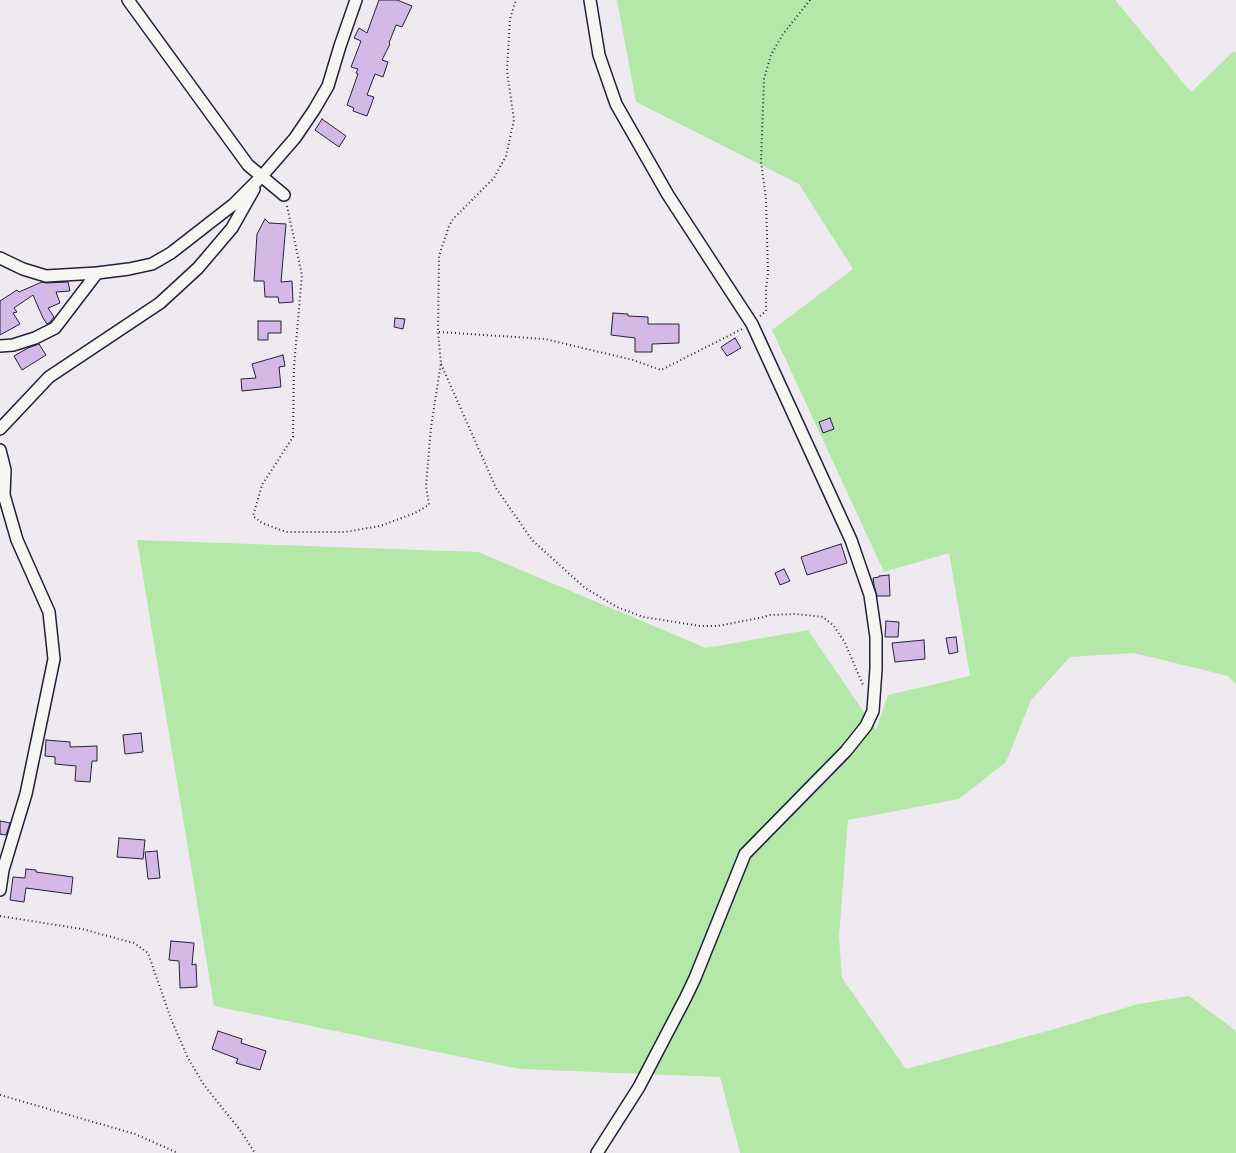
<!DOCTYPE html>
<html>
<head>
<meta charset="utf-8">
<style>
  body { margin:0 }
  canvas { display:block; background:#efeaef }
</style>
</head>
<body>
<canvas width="1236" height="1153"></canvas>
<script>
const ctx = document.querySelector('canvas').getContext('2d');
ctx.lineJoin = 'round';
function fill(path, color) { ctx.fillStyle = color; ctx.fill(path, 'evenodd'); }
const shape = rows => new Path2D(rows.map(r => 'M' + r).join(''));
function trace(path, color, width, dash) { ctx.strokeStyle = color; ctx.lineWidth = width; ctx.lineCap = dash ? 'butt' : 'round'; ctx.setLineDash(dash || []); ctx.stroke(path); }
fill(shape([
  [617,0,1115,0,1191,92,1234,51,1236,53,1236,684,1228,676,1134,653,1070,657,1031,700,1006,762,959,799,848,820,839,936,842,978,906,1069,1051,1030,1138,1004,1189,996,1236,1031,1236,1153,740,1153,720,1077,520,1069,214,1006,137,540,478,552,706,648,808,630,876,730,888,695,970,676,949,553,884,572,772,330,853,269,799,184,636,102]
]), '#b4e8a8');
const building = shape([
  [379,0,397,0,412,6,402,27,396,25,389,43,390,44,382,60,388,62,383,77,375,74,367,95,374,97,367,116,353,111,354,108,347,105,358,74,356,73,358,69,351,67,361,41,354,38,359,28,367,33,379,0],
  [322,119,346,136,339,147,315,130,322,119],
  [265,219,269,223,286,224,281,282,292,281,293,302,279,303,278,297,265,297,264,281,254,281,256,250,257,234,265,219],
  [42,282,46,283,68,282,70,291,56,292,60,303,48,308,54,317,50,322,47,324,43,318,33,295,14,308,17,312,13,313,20,324,0,335,0,301,17,290,19,292,42,282],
  [613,313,628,314,628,316,648,317,648,324,679,324,679,343,652,344,652,352,635,352,635,338,611,335,613,313],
  [395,318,405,319,403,329,394,327,395,318],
  [258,321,281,321,281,333,268,333,268,340,258,340,258,321],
  [735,338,741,348,727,356,721,347,735,338],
  [39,344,46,355,22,370,14,356,28,348,39,344],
  [283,355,285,366,279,367,281,387,242,391,241,379,256,378,252,364,283,355],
  [830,418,834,429,823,433,819,422,830,418],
  [841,544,847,563,807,575,801,557,841,544],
  [784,569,790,581,780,585,775,573,784,569],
  [889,575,890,596,877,596,874,585,873,578,879,577,879,576,889,575],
  [886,621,899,622,898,637,885,637,886,621],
  [956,637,958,652,949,654,946,638,956,637],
  [924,640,925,659,895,662,892,643,924,640],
  [141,733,143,752,125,754,123,735,141,733],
  [46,740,70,742,70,747,97,746,97,761,92,761,90,782,75,781,76,766,55,764,55,757,45,756,46,740],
  [0,821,10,823,6,835,0,834,0,821],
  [119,838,145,840,143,859,117,857,119,838],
  [157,851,160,878,148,879,145,852,157,851],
  [26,869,36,870,36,872,73,877,71,894,26,888,24,902,10,900,13,877,25,878,26,869],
  [171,941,194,943,192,965,196,964,197,987,180,988,179,961,169,960,171,941],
  [218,1031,242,1039,241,1043,266,1051,260,1070,236,1063,238,1059,212,1049,218,1031]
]);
fill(building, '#d4b8e5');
trace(building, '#22223b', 1);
const street = shape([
  [128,0,248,165,284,195],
  [590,0,599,55,616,104,668,195,752,324,851,540,870,595,876,637,876,669,873,711,866,726,846,751,745,854,695,978,686,997,639,1087,597,1153],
  [0,258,23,269,46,276,97,273,129,269,152,264,171,253,234,204,262,176,295,138,314,110,328,86,340,46,356,0],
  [0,346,13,345,35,338,55,328,97,273],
  [0,429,49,377,160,303,198,268,232,228,254,189],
  [0,450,5,470,4,495,17,540,49,612,54,659,26,794,3,870,0,890]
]);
trace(street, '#22223b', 14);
trace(shape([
  [287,206,302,275,294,366,293,437,262,485,253,516,262,523,286,532,345,532,380,526,415,513,429,505,426,486,431,427,441,363,438,332,439,256,449,226,453,219,494,178,506,156,514,120,507,71,510,19,516,0],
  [760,316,766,311,766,288,768,274,766,199,761,162,764,79,771,55,783,34,810,0],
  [439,332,545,339,633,360,661,370,742,329],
  [441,364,496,488,532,540,585,588,617,607,643,617,700,626,717,626,764,617,770,615,796,614,823,617,834,626,845,643,863,685],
  [0,916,82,929,134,943,148,953,171,1019,188,1058,204,1085,240,1130,255,1153],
  [0,1095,135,1134,178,1153]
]), '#22223b', 2, [1, 3]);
trace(street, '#f6f6f2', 11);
</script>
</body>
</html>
